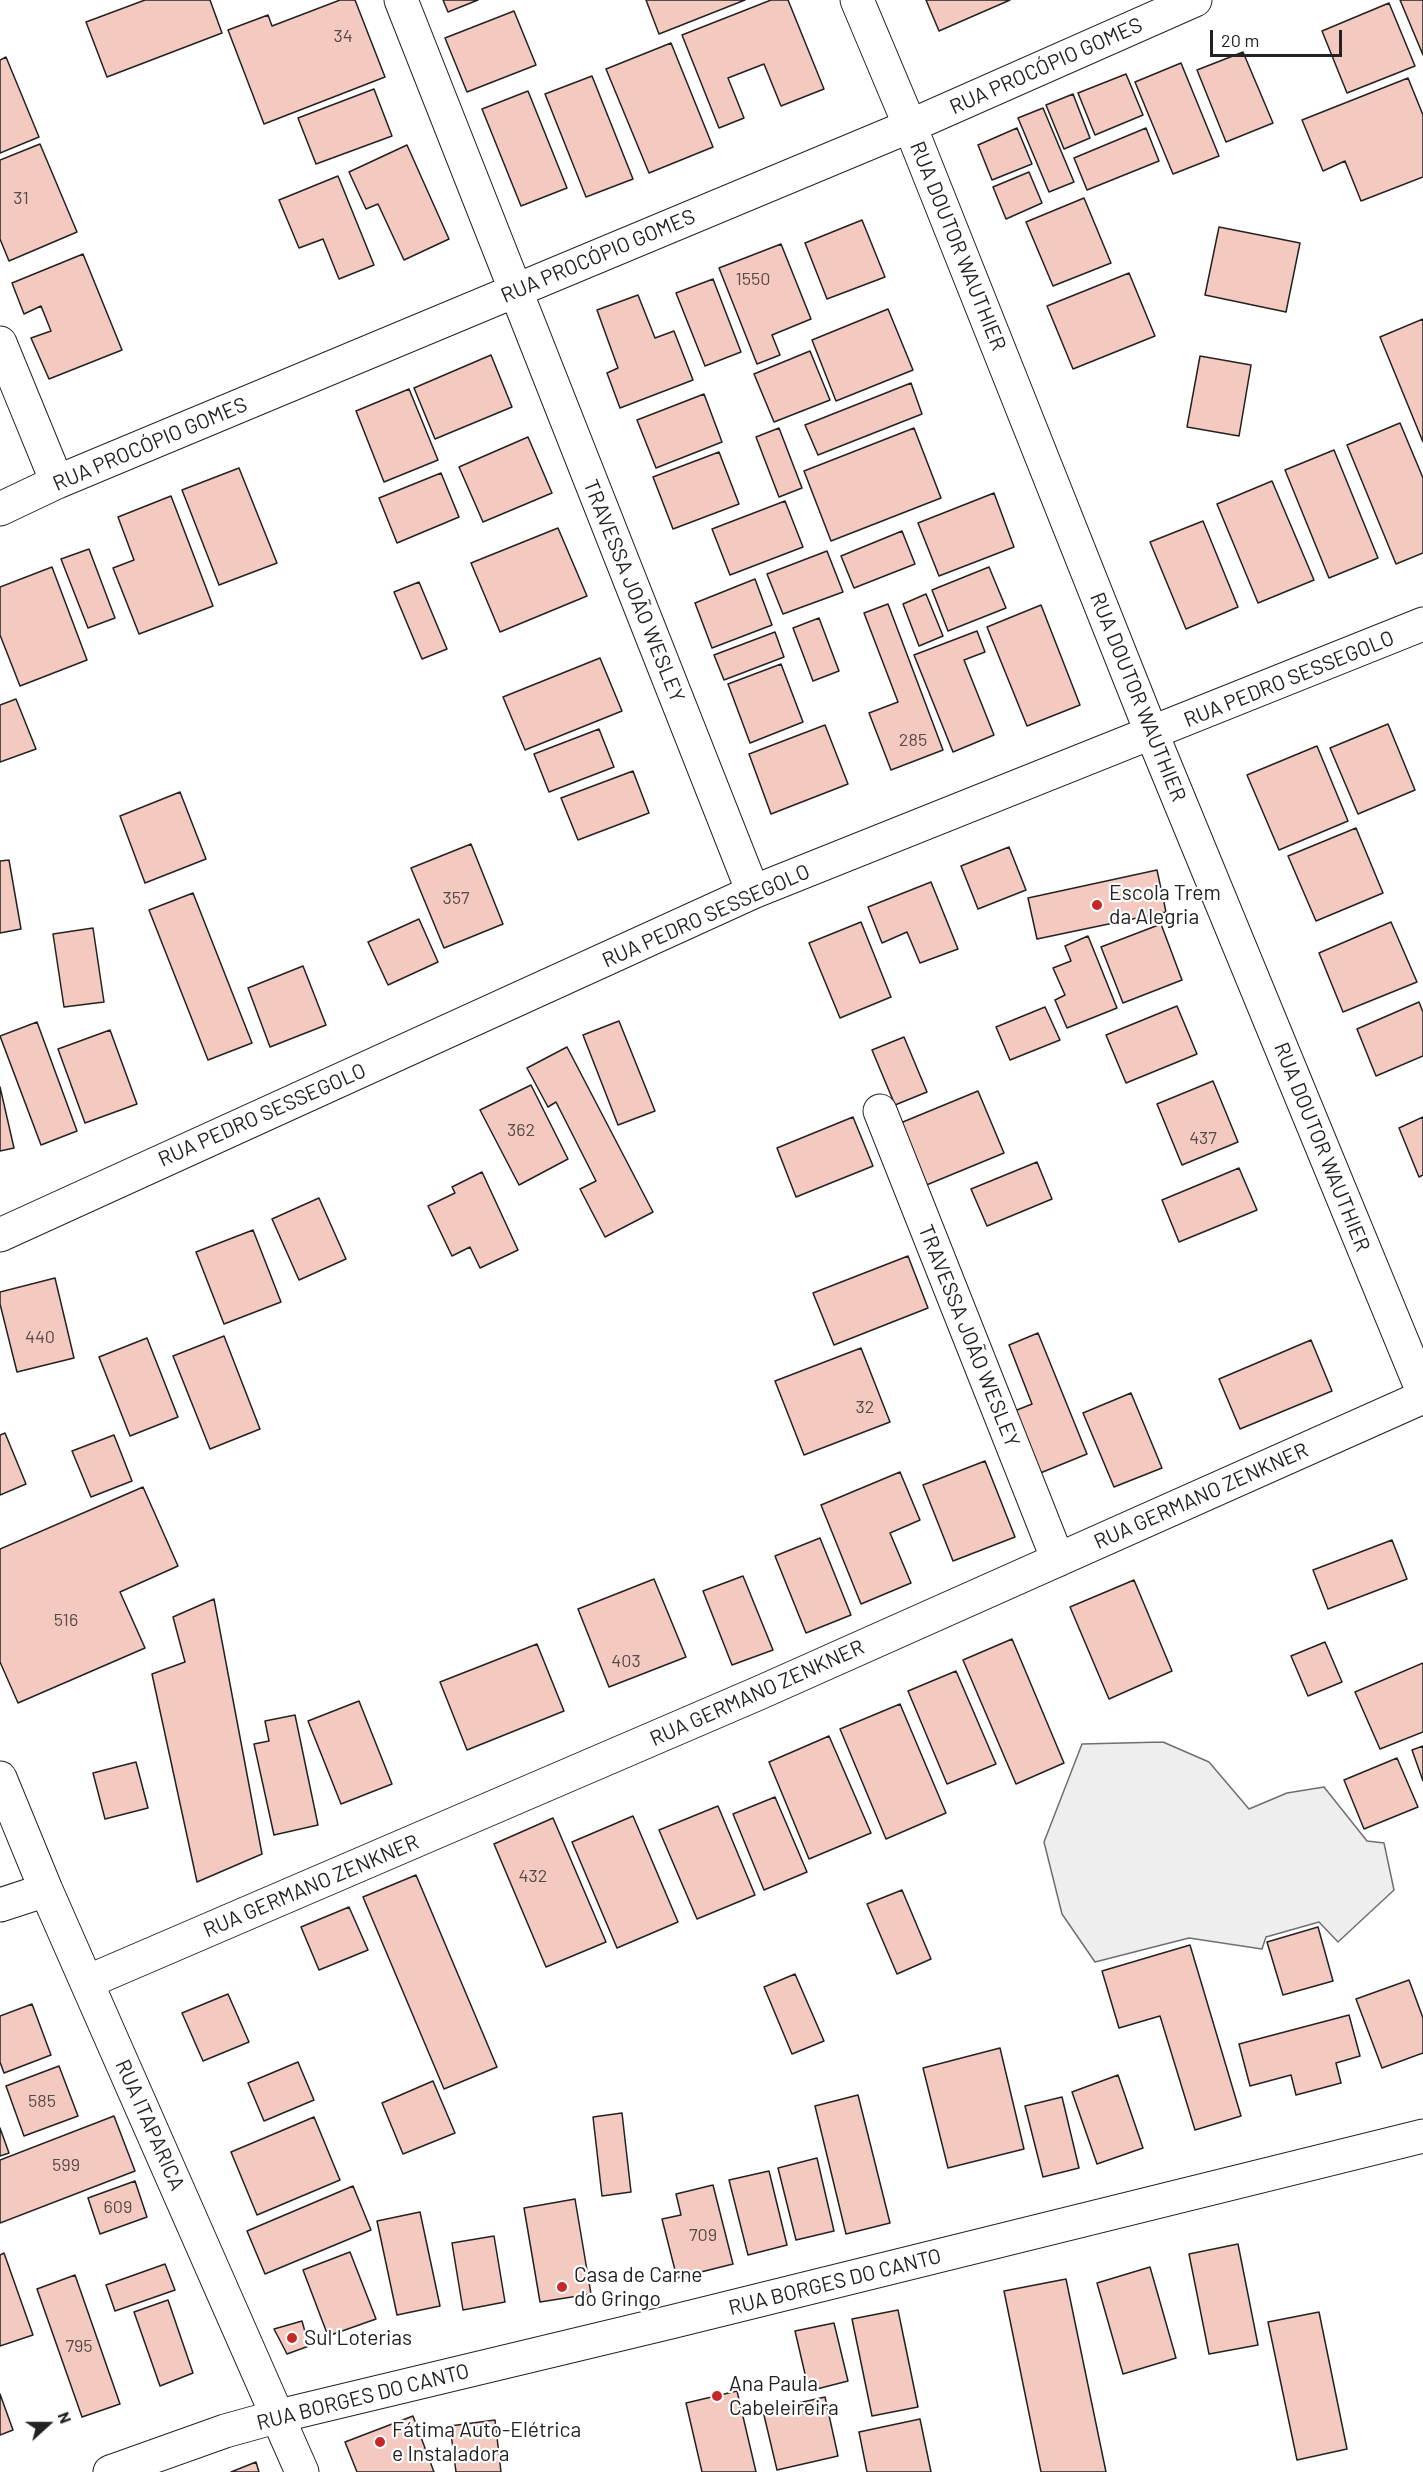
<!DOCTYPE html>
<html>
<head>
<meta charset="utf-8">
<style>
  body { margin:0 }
  #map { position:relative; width:1423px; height:2472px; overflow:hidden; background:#fff; font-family:Barlow,sans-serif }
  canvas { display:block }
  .north { position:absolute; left:18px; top:2394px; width:60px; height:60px; -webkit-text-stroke:4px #fff; paint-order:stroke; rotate:69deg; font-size:16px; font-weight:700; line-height:24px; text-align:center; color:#222 }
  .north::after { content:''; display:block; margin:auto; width:21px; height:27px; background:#222; clip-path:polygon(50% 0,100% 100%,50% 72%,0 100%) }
  .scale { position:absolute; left:1210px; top:30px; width:132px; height:27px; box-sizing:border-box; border:3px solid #222; border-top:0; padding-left:8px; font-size:18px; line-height:21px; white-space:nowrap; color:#222; -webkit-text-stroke:4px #fff; paint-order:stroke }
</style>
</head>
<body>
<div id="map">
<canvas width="1423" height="2472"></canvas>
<div class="north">N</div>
<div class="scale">20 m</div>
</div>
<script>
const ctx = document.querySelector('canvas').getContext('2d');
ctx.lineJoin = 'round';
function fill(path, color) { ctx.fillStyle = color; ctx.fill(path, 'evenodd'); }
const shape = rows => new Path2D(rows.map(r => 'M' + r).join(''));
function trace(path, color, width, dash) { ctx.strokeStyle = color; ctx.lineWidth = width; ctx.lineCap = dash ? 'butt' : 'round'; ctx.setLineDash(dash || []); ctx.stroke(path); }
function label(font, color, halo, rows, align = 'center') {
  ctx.font = font + ' Barlow,sans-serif'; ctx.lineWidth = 4.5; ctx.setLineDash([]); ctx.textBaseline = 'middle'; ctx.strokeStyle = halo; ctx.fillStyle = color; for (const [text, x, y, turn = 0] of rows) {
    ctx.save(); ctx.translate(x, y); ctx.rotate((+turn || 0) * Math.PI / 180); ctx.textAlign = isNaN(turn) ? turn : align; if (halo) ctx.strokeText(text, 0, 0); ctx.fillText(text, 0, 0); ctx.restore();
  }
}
const green = shape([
  [1163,1742,1209,1762,1249,1809,1287,1793,1324,1787,1367,1841,1384,1843,1394,1890,1338,1942,1319,1922,1266,1937,1262,1949,1189,1938,1095,1962,1062,1914,1044,1842,1082,1744,1163,1742]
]);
fill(green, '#eee');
trace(green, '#6f6f6f', 1.5);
const building = shape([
  [145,0,210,0,222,33,107,77,86,22,145,0],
  [340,0,355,0,385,77,264,124,228,30,268,15,272,26,340,0],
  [443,0,478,0,448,12,443,0],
  [646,0,745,0,659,34,646,0],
  [771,0,788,0,824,89,781,106,764,64,728,78,744,118,719,128,682,35,771,0],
  [926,0,1010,0,939,31,926,0],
  [1400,0,1423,0,1423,55,1400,0],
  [1389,3,1415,66,1347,93,1322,31,1389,3],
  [514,11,536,65,467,92,445,38,514,11],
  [671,43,713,147,649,173,606,69,671,43],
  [1243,52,1273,123,1226,142,1197,70,1243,52],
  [6,57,39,137,0,153,0,60,6,57],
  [1181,63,1219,156,1173,174,1135,82,1181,63],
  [1126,74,1143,115,1095,135,1078,93,1126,74],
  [592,76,633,179,586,197,545,94,592,76],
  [1408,78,1423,115,1423,177,1361,201,1345,161,1323,171,1302,120,1408,78],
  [374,89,392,136,316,164,298,118,374,89],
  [528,91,567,188,521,206,482,109,528,91],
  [1073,94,1090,138,1064,149,1046,105,1073,94],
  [1043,108,1074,182,1049,192,1018,118,1043,108],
  [1017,128,1032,164,992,180,978,145,1017,128],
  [1146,128,1159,161,1087,190,1074,158,1146,128],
  [40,144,77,232,9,261,0,239,0,160,40,144],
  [407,145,449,239,404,260,378,204,366,209,349,172,407,145],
  [1029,172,1042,203,1006,219,993,187,1029,172],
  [338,176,374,265,339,279,323,239,299,248,279,200,338,176],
  [1084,198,1111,263,1053,286,1026,222,1084,198],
  [862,220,885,277,827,299,805,243,862,220],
  [1219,227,1300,243,1286,312,1205,295,1219,227],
  [781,244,811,319,772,335,780,355,757,364,719,268,781,244],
  [83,254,122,350,49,379,31,338,51,331,41,306,24,314,12,283,83,254],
  [1129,273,1155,336,1073,369,1047,306,1129,273],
  [713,279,741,352,705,366,676,293,713,279],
  [638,295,655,338,674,331,693,380,620,408,607,373,618,368,597,310,638,295],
  [888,309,913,370,836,401,812,340,888,309],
  [1423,319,1423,442,1380,337,1423,319],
  [810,351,830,400,774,422,754,374,810,351],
  [491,355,512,407,435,439,414,388,491,355],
  [1200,356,1251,365,1239,436,1187,427,1200,356],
  [911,383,922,414,818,455,805,425,911,383],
  [409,389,438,460,384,482,356,411,409,389],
  [704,394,722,442,656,468,637,420,704,394],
  [1400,423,1423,478,1423,553,1396,564,1347,445,1400,423],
  [779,428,802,488,779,497,756,437,779,428],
  [914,428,941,498,831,541,804,471,914,428],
  [528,437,552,493,483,522,459,467,528,437],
  [1334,450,1378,558,1329,578,1285,470,1334,450],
  [719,452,739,504,673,529,653,477,719,452],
  [239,468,277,563,219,585,182,490,239,468],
  [441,473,459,517,397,543,379,498,441,473],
  [1272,481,1314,580,1258,603,1217,504,1272,481],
  [994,493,1014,547,939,576,918,523,994,493],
  [171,496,213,606,139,634,113,568,134,560,118,517,171,496],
  [785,501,803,547,730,575,712,529,785,501],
  [1203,521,1238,607,1186,629,1150,542,1203,521],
  [558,528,587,596,500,632,471,563,558,528],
  [902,531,915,564,854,588,841,556,902,531],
  [89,549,115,618,88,628,61,559,89,549],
  [827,551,843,592,783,614,767,574,827,551],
  [52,567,87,660,20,686,0,635,0,587,52,567],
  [989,567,1006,608,948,631,932,590,989,567],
  [755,579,772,625,712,648,695,603,755,579],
  [419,582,447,649,422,659,394,592,419,582],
  [926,594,943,636,919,646,903,604,926,594],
  [888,604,943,750,891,770,869,713,898,702,864,613,888,604],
  [1041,605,1080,705,1027,726,987,627,1041,605],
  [819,618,839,671,813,681,793,628,819,618],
  [977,631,985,652,964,660,994,735,953,752,914,655,977,631],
  [775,632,784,657,724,680,714,655,775,632],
  [600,658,622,711,525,750,503,697,600,658],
  [781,664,803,722,750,743,728,684,781,664],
  [16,699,36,749,0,762,0,705,16,699],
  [1388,724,1415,790,1358,814,1330,748,1388,724],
  [825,725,848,784,771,814,749,754,825,725],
  [599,729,614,767,549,792,534,754,599,729],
  [1317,746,1348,821,1279,850,1247,775,1317,746],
  [633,771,649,813,578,840,561,798,633,771],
  [180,792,206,859,145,883,120,816,180,792],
  [1356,828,1383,893,1316,921,1288,856,1356,828],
  [471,844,503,924,444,948,411,868,471,844],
  [1009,847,1026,890,978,909,961,866,1009,847],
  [9,860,21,929,0,933,0,861,9,860],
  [1157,870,1166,912,1037,939,1028,898,1157,870],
  [931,882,958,949,920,963,907,932,882,943,868,907,931,882],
  [193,893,252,1043,208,1060,149,910,193,893],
  [419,919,438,962,388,985,368,942,419,919],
  [861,922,891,997,840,1018,809,943,861,922],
  [1391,922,1417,982,1343,1012,1319,953,1391,922],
  [1161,924,1182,980,1123,1003,1101,947,1161,924],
  [93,928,104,1002,64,1007,53,934,93,928],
  [1088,936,1117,1008,1067,1028,1055,1000,1065,995,1053,968,1071,961,1065,946,1088,936],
  [303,966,326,1025,270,1047,248,988,303,966],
  [1419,1002,1423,1012,1423,1056,1376,1076,1357,1029,1419,1002],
  [1177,1006,1197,1054,1126,1083,1106,1035,1177,1006],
  [1045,1007,1060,1040,1010,1060,996,1027,1045,1007],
  [619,1021,655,1111,618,1125,583,1035,619,1021],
  [37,1022,77,1131,41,1145,0,1036,37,1022],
  [110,1030,137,1104,85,1123,58,1049,110,1030],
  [904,1037,927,1092,895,1105,872,1050,904,1037],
  [567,1047,653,1212,605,1237,580,1189,596,1181,556,1102,548,1107,527,1068,567,1047],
  [1213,1081,1238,1142,1182,1165,1157,1104,1213,1081],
  [531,1085,568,1159,519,1185,480,1110,531,1085],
  [0,1087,14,1148,0,1151,0,1087],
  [978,1091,1004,1153,924,1186,898,1124,978,1091],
  [853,1117,873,1166,796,1197,777,1148,853,1117],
  [1423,1117,1423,1175,1419,1177,1399,1128,1423,1117],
  [1037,1162,1052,1199,987,1226,971,1189,1037,1162],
  [1239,1168,1257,1210,1179,1242,1162,1200,1239,1168],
  [482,1172,518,1250,480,1268,470,1247,452,1256,428,1206,455,1193,452,1187,482,1172],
  [319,1198,346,1259,299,1280,272,1219,319,1198],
  [253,1230,281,1302,224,1324,196,1252,253,1230],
  [908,1256,928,1308,834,1345,813,1293,908,1256],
  [55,1278,74,1358,17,1372,0,1304,0,1292,55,1278],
  [1038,1333,1087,1454,1033,1476,1007,1414,1032,1404,1009,1345,1038,1333],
  [224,1336,260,1429,210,1449,173,1356,224,1336],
  [147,1338,178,1417,130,1436,99,1357,147,1338],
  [1311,1340,1332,1391,1240,1429,1219,1379,1311,1340],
  [861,1348,890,1422,804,1455,775,1381,861,1348],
  [1131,1393,1162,1468,1114,1487,1083,1413,1131,1393],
  [5,1433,26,1484,0,1495,0,1435,5,1433],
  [114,1435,132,1481,91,1497,72,1451,114,1435],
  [985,1461,1015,1537,953,1561,923,1485,985,1461],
  [900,1472,920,1520,890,1533,911,1583,861,1604,821,1505,900,1472],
  [143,1487,178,1566,120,1592,145,1648,18,1703,0,1662,0,1549,143,1487],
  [820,1538,851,1615,806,1633,775,1556,820,1538],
  [1392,1540,1407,1579,1328,1609,1313,1570,1392,1540],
  [743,1576,773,1650,732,1665,703,1591,743,1576],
  [654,1579,686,1657,609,1687,578,1609,654,1579],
  [1134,1580,1172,1671,1109,1699,1070,1607,1134,1580],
  [214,1599,262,1854,197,1882,152,1674,185,1662,173,1617,214,1599],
  [1012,1639,1064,1763,1016,1784,963,1660,1012,1639],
  [1325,1642,1342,1682,1308,1696,1291,1656,1325,1642],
  [537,1644,564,1711,467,1750,440,1682,537,1644],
  [1423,1663,1423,1732,1380,1749,1355,1692,1423,1663],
  [956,1671,996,1764,947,1784,908,1691,956,1671],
  [359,1701,392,1784,341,1804,308,1721,359,1701],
  [900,1704,946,1813,886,1839,840,1729,900,1704],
  [295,1715,318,1825,274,1835,254,1744,269,1741,265,1721,295,1715],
  [829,1736,871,1833,809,1859,769,1762,829,1736],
  [1423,1746,1423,1781,1412,1750,1423,1746],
  [1397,1758,1418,1807,1364,1829,1344,1780,1397,1758],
  [136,1762,148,1808,105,1819,93,1773,136,1762],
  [775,1797,807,1872,764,1890,733,1814,775,1797],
  [718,1806,755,1895,697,1919,659,1830,718,1806],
  [633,1816,678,1922,617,1948,572,1842,633,1816],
  [553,1818,606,1942,546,1967,494,1844,553,1818],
  [416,1875,497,2067,444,2089,363,1897,416,1875],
  [902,1890,931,1959,897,1974,867,1904,902,1890],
  [349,1907,368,1950,319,1970,301,1927,349,1907],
  [1318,1927,1333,1981,1283,1995,1267,1942,1318,1927],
  [1190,1945,1241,2116,1195,2130,1160,2016,1119,2028,1102,1971,1190,1945],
  [795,1974,824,2041,792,2054,764,1987,795,1974],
  [1409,1980,1423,2018,1423,2053,1382,2068,1356,1999,1409,1980],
  [228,1994,249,2042,203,2061,182,2013,228,1994],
  [32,2004,51,2055,4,2073,0,2062,0,2016,32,2004],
  [1349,2015,1360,2056,1336,2063,1341,2083,1296,2095,1291,2075,1250,2086,1239,2044,1349,2015],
  [1000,2048,1024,2149,948,2168,923,2068,1000,2048],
  [298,2062,314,2100,264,2121,248,2083,298,2062],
  [59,2066,78,2116,24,2136,6,2086,59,2066],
  [1118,2075,1143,2148,1097,2164,1072,2092,1118,2075],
  [433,2081,455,2133,403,2154,382,2103,433,2081],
  [858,2095,890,2223,846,2234,815,2106,858,2095],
  [1062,2097,1079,2168,1043,2177,1025,2106,1062,2097],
  [622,2113,631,2192,602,2196,593,2117,622,2113],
  [114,2116,135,2171,0,2223,0,2160,114,2116],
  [314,2117,340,2180,257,2215,231,2152,314,2117],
  [0,2128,9,2153,0,2156,0,2128],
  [817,2158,834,2231,796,2240,778,2168,817,2158],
  [769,2171,787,2245,748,2255,729,2180,769,2171],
  [135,2181,147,2217,100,2234,88,2198,135,2181],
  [713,2185,733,2264,677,2278,662,2219,681,2215,676,2194,713,2185],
  [353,2186,371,2230,265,2274,247,2231,353,2186],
  [575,2199,591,2294,540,2302,524,2208,575,2199],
  [420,2212,440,2306,397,2315,377,2221,420,2212],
  [494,2236,505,2302,463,2310,452,2243,494,2236],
  [1238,2244,1258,2345,1209,2354,1189,2254,1238,2244],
  [350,2252,376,2319,328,2336,303,2270,350,2252],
  [4,2253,33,2335,0,2346,0,2255,4,2253],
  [165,2264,175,2290,115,2311,106,2285,165,2264],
  [1150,2267,1176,2358,1123,2374,1097,2283,1150,2267],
  [75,2275,120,2404,82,2417,37,2289,75,2275],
  [1066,2279,1106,2472,1041,2472,1004,2291,1066,2279],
  [168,2300,193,2373,160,2386,134,2312,168,2300],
  [898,2310,918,2407,872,2416,852,2319,898,2310],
  [1319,2312,1347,2449,1297,2460,1268,2322,1319,2312],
  [302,2321,309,2346,287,2354,274,2329,302,2321],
  [834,2323,848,2381,809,2391,795,2331,834,2323],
  [737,2391,756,2472,702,2472,686,2403,737,2391],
  [0,2394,13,2430,0,2435,0,2394],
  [825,2397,838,2456,777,2470,763,2411,825,2397],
  [413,2416,434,2472,357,2472,345,2442,413,2416],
  [920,2419,931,2472,867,2472,859,2432,920,2419],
  [495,2420,501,2472,456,2472,450,2426,495,2420],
  [256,2462,259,2472,231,2472,256,2462]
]);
fill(building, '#f3c9c0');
trace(building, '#222', 1.5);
const minor = shape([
  [401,0,753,892],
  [0,343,57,482],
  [0,509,57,482,910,126],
  [880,1111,1058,1560],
  [0,1235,753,892,1423,624],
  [0,1778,46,1890,302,2472],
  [0,1905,46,1890],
  [87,1982,759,1693,1423,1397]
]);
const tertiary = shape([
  [857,0,910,126,1152,734,1423,1392],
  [910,126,1195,0],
  [110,2472,225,2431,279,2416,671,2322,1423,2136]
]);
trace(minor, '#222', 35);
trace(tertiary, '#222', 35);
trace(minor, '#fff', 33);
trace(tertiary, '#fff', 33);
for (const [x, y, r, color] of [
  [1097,905,6,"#c62828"],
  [562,2287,6,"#c62828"],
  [292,2338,6,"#c62828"],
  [717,2396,6,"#c62828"],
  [380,2442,6,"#c62828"]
]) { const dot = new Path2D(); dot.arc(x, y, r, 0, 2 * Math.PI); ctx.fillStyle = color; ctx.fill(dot); trace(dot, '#fff', 2); }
label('18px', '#564c4a', null, [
  ["34",343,36],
  ["31",21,198],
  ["1550",753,279],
  ["285",913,740],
  ["357",456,898],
  ["362",521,1130],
  ["437",1203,1138],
  ["440",40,1337],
  ["32",865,1407],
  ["516",66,1620],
  ["403",626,1661],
  ["432",533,1876],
  ["585",42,2101],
  ["599",66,2165],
  ["609",118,2207],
  ["709",703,2235],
  ["795",79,2346]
]);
label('21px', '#222', '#fff', [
  ["RUA PROCÓPIO GOMES",1046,66,-24],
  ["RUA DOUTOR WAUTHIER",958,246,68],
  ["RUA PROCÓPIO GOMES",598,256,-23],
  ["RUA PROCÓPIO GOMES",150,444,-23],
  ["TRAVESSA JOÃO WESLEY",634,591,68],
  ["RUA PEDRO SESSEGOLO",1289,679,-22],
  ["RUA DOUTOR WAUTHIER",1138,697,68],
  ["RUA PEDRO SESSEGOLO",706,916,-24],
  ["RUA PEDRO SESSEGOLO",262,1115,-24],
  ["RUA DOUTOR WAUTHIER",1322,1147,68],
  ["TRAVESSA JOÃO WESLEY",969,1336,68],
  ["RUA GERMANO ZENKNER",1201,1496,-24],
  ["RUA GERMANO ZENKNER",757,1693,-24],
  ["RUA GERMANO ZENKNER",311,1886,-23],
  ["RUA ITAPARICA",150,2125,66],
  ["RUA BORGES DO CANTO",835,2282,-14],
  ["RUA BORGES DO CANTO",363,2397,-14]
]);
label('21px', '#222', '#fff', [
  ["Escola Trem",1109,893],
  ["da Alegria",1109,917],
  ["Casa de Carne",574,2275],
  ["do Gringo",574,2299],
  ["Sul Loterias",304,2338],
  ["Ana Paula",729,2384],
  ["Cabeleireira",729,2408],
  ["Fátima Auto-Elétrica",392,2430],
  ["e Instaladora",392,2454]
], 'left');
</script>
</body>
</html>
